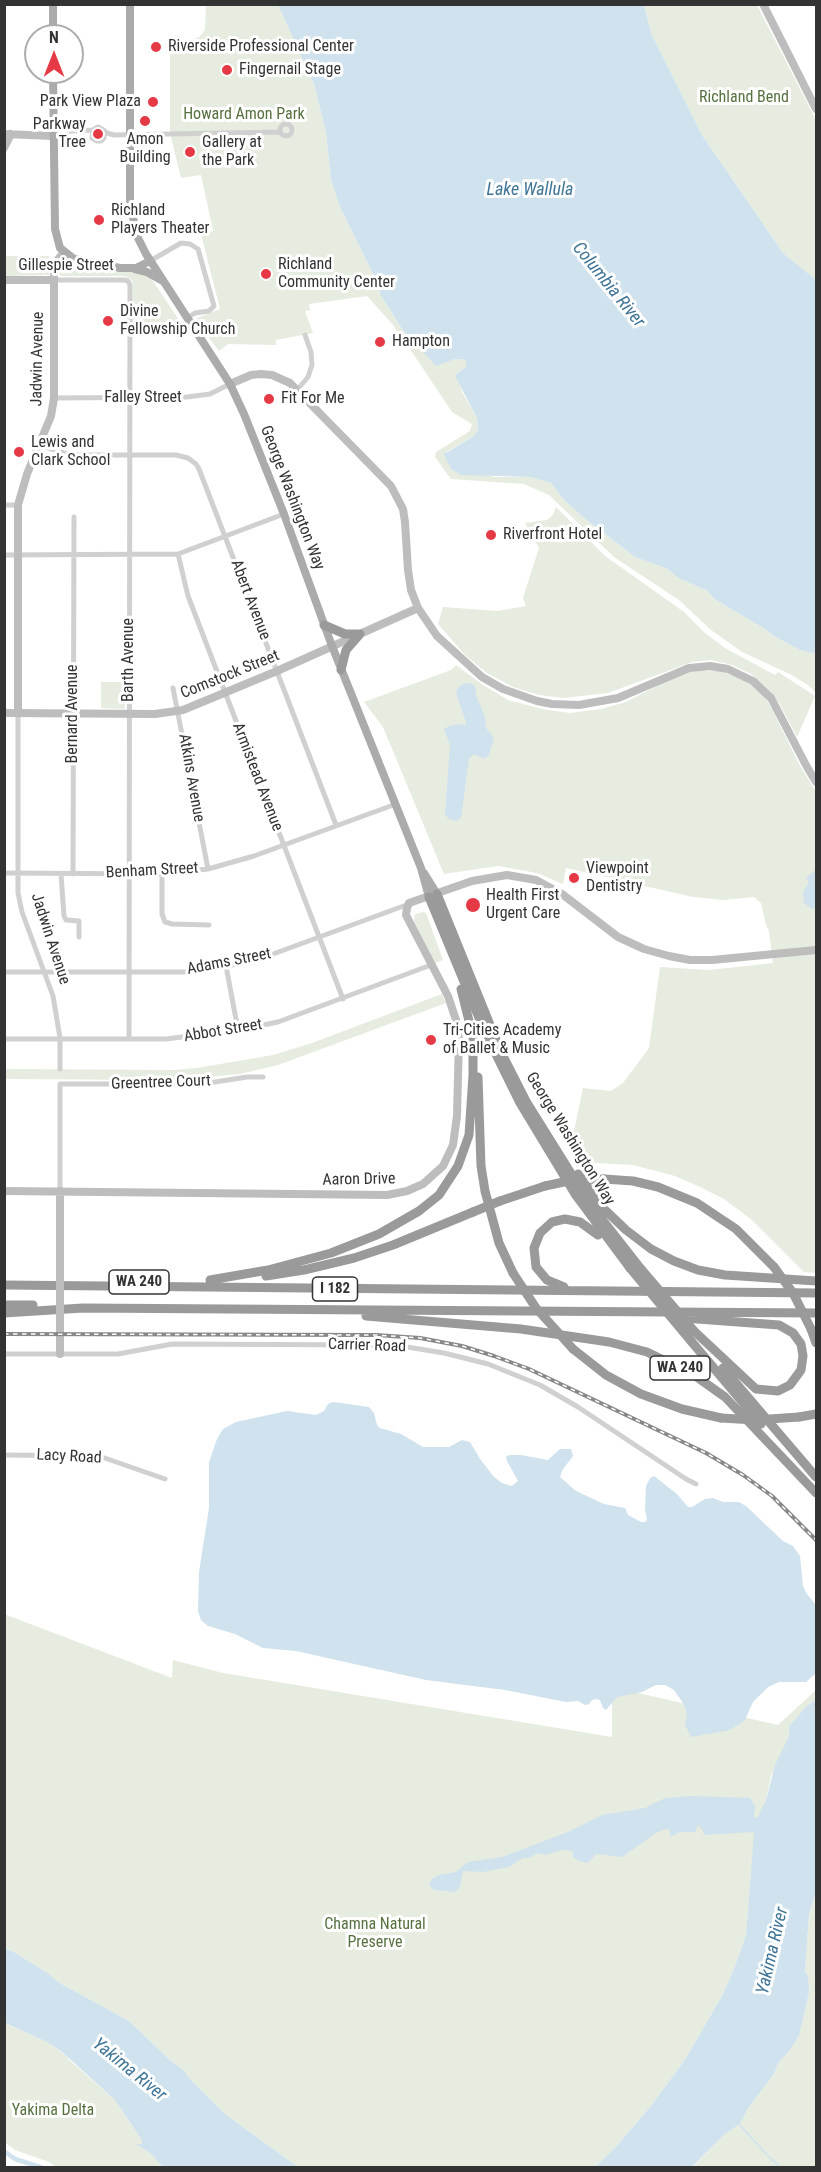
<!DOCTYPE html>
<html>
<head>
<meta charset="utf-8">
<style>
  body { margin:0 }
  #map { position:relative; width:821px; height:2172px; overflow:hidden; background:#fff; font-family:"Roboto Condensed",sans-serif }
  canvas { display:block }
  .frame { position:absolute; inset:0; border:6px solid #333; pointer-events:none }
  .north { position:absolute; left:24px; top:24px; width:60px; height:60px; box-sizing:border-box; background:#fff; border:2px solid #adadad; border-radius:50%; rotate:0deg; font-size:16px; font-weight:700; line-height:24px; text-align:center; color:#333 }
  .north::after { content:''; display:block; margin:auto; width:21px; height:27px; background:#e63946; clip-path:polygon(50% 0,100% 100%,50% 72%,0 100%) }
</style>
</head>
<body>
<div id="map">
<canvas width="821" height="2172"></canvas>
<div class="frame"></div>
<div class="north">N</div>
</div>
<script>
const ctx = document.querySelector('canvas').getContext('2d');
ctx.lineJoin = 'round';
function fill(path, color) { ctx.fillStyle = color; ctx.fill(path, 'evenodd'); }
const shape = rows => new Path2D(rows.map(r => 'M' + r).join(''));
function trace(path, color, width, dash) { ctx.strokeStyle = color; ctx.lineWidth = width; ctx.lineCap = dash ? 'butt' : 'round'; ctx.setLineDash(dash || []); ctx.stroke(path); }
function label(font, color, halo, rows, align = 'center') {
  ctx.font = font + ' "Roboto Condensed",sans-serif'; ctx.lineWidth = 6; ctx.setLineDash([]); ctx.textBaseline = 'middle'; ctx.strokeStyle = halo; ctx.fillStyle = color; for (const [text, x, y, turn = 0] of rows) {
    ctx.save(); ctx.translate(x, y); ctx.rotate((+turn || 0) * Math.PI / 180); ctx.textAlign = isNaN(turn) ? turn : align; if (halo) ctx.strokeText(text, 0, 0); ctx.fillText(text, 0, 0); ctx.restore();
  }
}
fill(shape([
  [206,5,278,5,314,84,326,133,331,180,340,207,378,284,380,294,404,332,436,365,455,359,466,360,466,367,456,374,462,392,477,418,478,429,474,436,446,452,493,477,531,477,551,483,563,499,583,517,635,557,668,569,678,578,706,590,716,600,765,629,774,636,800,650,816,654,816,693,808,685,792,675,742,652,711,630,679,600,614,557,549,495,524,484,451,479,435,457,436,452,470,431,472,424,452,412,410,349,400,337,394,326,367,296,309,304,310,310,305,311,313,333,276,340,276,345,228,344,219,351,195,319,220,309,201,234,213,231,201,175,181,178,170,133,170,49,199,37,205,30],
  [644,5,757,5,816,120,816,280,783,253,702,135,651,33],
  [5,256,49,256,49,275,5,276],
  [63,259,88,267,121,272,140,271,149,275,183,326,159,330,132,330,133,284,131,279,124,276,61,276,58,273,58,267,60,260],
  [556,507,605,556,684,612,705,633,725,648,775,675,778,672,815,696,797,737,779,703,770,691,751,674,732,665,711,660,692,662,608,693,564,698,539,695,513,687,487,673,466,656,438,624,443,607,498,611,526,606,523,598,539,548,525,523,547,520,553,515],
  [456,665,483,685,508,700,542,709,570,713,601,709,626,702,670,679,695,670,719,671,741,678,762,692,773,711,800,766,816,792,816,1273,804,1272,752,1220,724,1199,698,1186,675,1176,633,1165,579,1162,569,1144,574,1131,583,1088,611,1091,623,1083,649,1048,660,967,709,970,773,963,769,931,766,925,761,903,754,897,723,900,693,897,566,868,563,884,537,873,498,866,444,874,383,727,364,702,451,670],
  [101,682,125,682,125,709,101,708],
  [423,912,426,913,443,960,435,963,414,922,415,914],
  [442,994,446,1003,278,1065,240,1074,172,1080,5,1079,5,1069,175,1070,197,1068,273,1055,312,1043],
  [4,1614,172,1678,173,1660,223,1673,612,1737,612,1687,778,1725,816,1690,816,1699,805,1708,789,1726,789,1736,771,1776,766,1800,754,1837,746,1935,735,1966,723,1994,686,2058,651,2106,613,2150,595,2167,298,2167,225,2114,188,2077,185,2071,171,2061,129,2021,58,1982,49,1974,14,1952,5,1948],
  [816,1892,816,2167,692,2168,725,2134,740,2124,749,2107,774,2074,778,2063,790,2050,799,2036,809,1993,805,1972,809,1914],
  [4,2023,47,2042,68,2057,68,2059,114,2099,142,2140,142,2144,137,2144,150,2153,163,2167,56,2167,49,2162,15,2150,5,2142]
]), '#e6ecdf');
fill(shape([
  [278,5,644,5,651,33,702,135,783,253,816,280,816,654,800,650,774,636,765,629,716,600,706,590,678,578,668,569,635,557,583,517,563,499,551,483,531,477,461,475,451,469,444,454,474,436,478,429,477,418,456,378,456,374,466,367,466,360,455,359,436,366,404,332,380,294,378,284,340,207,331,180,326,133,314,84],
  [470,683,475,686,476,690,476,695,485,717,486,728,494,738,489,755,484,759,474,754,469,759,461,818,456,821,449,819,445,815,450,745,444,729,449,726,460,724,466,725,466,722,456,693,458,688,463,684],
  [816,869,816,908,812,909,804,903,803,892,809,882,806,878],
  [333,1402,369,1407,374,1413,377,1425,380,1428,401,1434,423,1447,449,1447,462,1440,470,1442,480,1459,494,1477,502,1483,512,1486,518,1481,507,1461,506,1457,509,1455,521,1455,548,1460,560,1449,571,1449,573,1456,563,1469,560,1477,576,1491,604,1504,625,1508,628,1515,641,1522,645,1522,647,1520,645,1509,646,1486,650,1478,654,1476,677,1494,688,1507,692,1507,705,1499,713,1498,723,1502,739,1502,746,1506,783,1541,793,1546,800,1556,803,1586,807,1594,816,1605,816,1673,806,1682,779,1682,768,1687,753,1702,745,1720,730,1730,691,1737,685,1725,687,1713,683,1703,674,1690,665,1685,656,1685,642,1692,617,1697,606,1710,603,1708,600,1700,596,1699,592,1700,589,1704,585,1705,578,1701,566,1702,505,1690,426,1680,296,1651,263,1648,235,1634,208,1626,201,1620,198,1611,199,1572,209,1508,209,1462,217,1439,223,1429,236,1422,287,1411,316,1415,324,1411,328,1404],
  [816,1699,816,1892,809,1914,805,1972,808,1976,809,1993,799,2036,790,2050,778,2063,774,2074,749,2107,740,2124,725,2134,692,2167,595,2167,613,2150,651,2106,686,2058,723,1994,735,1966,746,1935,754,1832,704,1835,702,1829,698,1825,695,1832,680,1832,670,1837,670,1830,665,1829,656,1833,622,1857,596,1854,588,1863,579,1861,573,1857,573,1851,563,1850,545,1855,538,1853,529,1858,523,1858,509,1867,483,1872,463,1871,460,1887,455,1892,434,1890,429,1885,432,1879,439,1875,456,1872,468,1862,502,1857,568,1832,602,1815,645,1808,665,1798,691,1796,750,1798,755,1806,754,1817,757,1818,766,1800,775,1765,789,1736,789,1726,805,1708],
  [4,1948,14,1952,49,1974,58,1982,129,2021,171,2061,185,2071,188,2077,225,2114,298,2167,163,2167,150,2153,136,2144,142,2144,142,2140,114,2099,62,2052,47,2042,5,2023]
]), '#cfe2ee');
trace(shape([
  [740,2125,766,2154,781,2168]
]), '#cfe2ee', 1.5);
trace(shape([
  [4,2151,15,2159,43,2168]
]), '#cfe2ee', 4.5);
trace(shape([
  '280 130a6 6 0 1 1 12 0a6 6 0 1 1-12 0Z',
  [104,131,104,138,101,141,97,141,92,138,93,130,98,127,102,129,107,133,114,135,280,132],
  [53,132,93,130],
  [150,261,181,243,190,244,198,249,214,306,209,311,195,313,187,318],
  [54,280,124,280,128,281,130,285,129,1039],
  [297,390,308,377,312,365,311,352,305,335],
  [54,398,187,397,210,394,230,384],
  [39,445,70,455,176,455,188,458,196,464,199,469,336,825],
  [4,505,18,505],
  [178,554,188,596,343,999],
  [4,555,178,554,284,514],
  [173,688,208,869],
  [18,713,18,893,22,912,53,996,60,1038,60,1069],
  [4,873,162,874,208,869,254,856,396,804],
  [61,874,64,916,66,920,79,921,79,937],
  [73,874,74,517],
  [162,874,162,914,165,922,172,924,209,925],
  [226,966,238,1030],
  [4,972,188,972,209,970,265,957,409,904],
  [4,1039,166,1039,238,1030,278,1022,431,965],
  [60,1191,60,1084,176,1084,215,1082,247,1077,263,1077],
  [4,1354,118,1354,172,1344,373,1345,401,1346,444,1353,488,1364,540,1385,578,1407,686,1479,696,1484],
  [4,1455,99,1456,165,1479]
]), '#d0d0d0', 5);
trace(shape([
  [763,4,816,109],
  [4,134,53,136],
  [4,148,11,134],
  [4,280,54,280],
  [230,384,251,375,261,374,272,375,290,383,391,486,403,509,405,522,408,570,411,590,418,608,437,636,482,677,503,689,537,701,552,704,579,705,618,698,689,668,710,666,728,669,753,681,771,698,807,767,816,782],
  [4,713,155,714,183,710,277,671,418,608],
  [18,713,18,505,27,474,51,416,54,398,54,270,56,262,64,252],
  [4,1191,387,1195,407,1191,423,1184,443,1166,453,1145,457,1116,459,1039,456,1020,448,996,409,921,406,915,407,908,409,903,472,881,507,875,536,880,562,894,618,937,644,949,669,956,690,960,712,960,816,950],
  [60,1191,60,1265],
  [60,1354,60,1327]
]), '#bdbdbd', 8);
trace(shape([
  [53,4,53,36],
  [130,4,130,200,136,234,146,254,230,384,244,414,284,514,332,646,421,868,429,897],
  [53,72,55,229,60,248,74,259,120,268,136,268,150,261],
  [135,269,147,272,161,280],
  [424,873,437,894]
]), '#ababab', 8);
trace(shape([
  [324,625,345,634,360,634],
  [341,670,346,650,360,634],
  [437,894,501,1052,527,1103,590,1204,641,1269],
  [429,897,484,1030,520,1103,575,1194,630,1268],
  [461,989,473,1037],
  [478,1077,481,1166,485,1191,499,1243,513,1273],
  [578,1174,604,1209,626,1230,651,1249,674,1261,698,1270,725,1275,816,1281],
  [604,1179,633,1181,658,1187,697,1203,736,1229,774,1267],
  [500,1201,545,1186],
  [266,1276,304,1270,354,1258,393,1245,473,1212],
  [210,1280,268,1270,331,1253,379,1234,419,1211,439,1195,458,1166,469,1135,473,1075,473,1033],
  [4,1285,816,1293],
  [564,1287,547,1280,536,1267,534,1248,540,1233,552,1222,565,1219,580,1222,598,1235],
  [4,1305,33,1305],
  [4,1313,83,1308,816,1313],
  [366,1316,521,1329,609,1342,647,1352,694,1375,725,1397,816,1493],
  [684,1318,779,1325,793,1333,801,1344,803,1356,801,1370,790,1385,778,1391,756,1389,694,1331],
  [811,1329,816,1343],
  [691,1341,761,1424],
  [573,1349,606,1375,641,1394,682,1409,721,1418],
  [723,1368,816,1477],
  [799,1417,816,1414]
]), '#9a9a9a', 9);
const rail = shape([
  [4,1334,376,1335,420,1338,462,1346,494,1356,529,1369,706,1453,743,1475,772,1496,816,1540]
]);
trace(rail, '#888', 4);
trace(rail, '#fff', 1.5, [4.5]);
trace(shape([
  [60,1327,60,1265]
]), '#bdbdbd', 8);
trace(shape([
  [545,1186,573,1180,604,1179],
  [473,1212,500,1201],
  [774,1267,793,1293,811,1329],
  [630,1268,691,1341],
  [641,1269,694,1331],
  [513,1273,536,1308,573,1349],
  [721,1418,755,1420,799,1417]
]), '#9a9a9a', 9);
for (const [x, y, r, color] of [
  [156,47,6,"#e63946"],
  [227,70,6,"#e63946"],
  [153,102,6,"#e63946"],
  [145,121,6,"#e63946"],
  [98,134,6,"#e63946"],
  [190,152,6,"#e63946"],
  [99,220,6,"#e63946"],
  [266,274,6,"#e63946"],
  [108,321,6,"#e63946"],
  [380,342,6,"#e63946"],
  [269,399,6,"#e63946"],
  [19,452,6,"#e63946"],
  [491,535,6,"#e63946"],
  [574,878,6,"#e63946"],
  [473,905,8,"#e63946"],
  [431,1040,6,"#e63946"]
]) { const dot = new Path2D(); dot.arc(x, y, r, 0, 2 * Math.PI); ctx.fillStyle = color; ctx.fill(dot); trace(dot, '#fff', 2); }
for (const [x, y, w] of [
  [139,1282,60],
  [335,1289,45],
  [680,1368,60]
]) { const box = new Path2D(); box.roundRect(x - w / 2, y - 12, w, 24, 4.5); ctx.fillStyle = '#fff'; ctx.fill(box); trace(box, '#333', 1.5); }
label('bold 15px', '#333', null, [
  ["WA 240",139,1282],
  ["I 182",335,1289],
  ["WA 240",680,1368]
]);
label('16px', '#333', '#fff', [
  ["Riverside Professional Center",168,47],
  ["Fingernail Stage",239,70],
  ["Park View Plaza",141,102,"right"],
  ["Parkway",86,125,"right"],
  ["Tree",86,143,"right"],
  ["Amon",145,140,"center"],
  ["Building",145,158,"center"],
  ["Gallery at",202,143],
  ["the Park",202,161],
  ["Richland",111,211],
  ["Players Theater",111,229],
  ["Richland",278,265],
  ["Community Center",278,283],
  ["Divine",120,312],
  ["Fellowship Church",120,330],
  ["Hampton",392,342],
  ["Fit For Me",281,399],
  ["Lewis and",31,443],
  ["Clark School",31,461],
  ["Riverfront Hotel",503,535],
  ["Viewpoint",586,869],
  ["Dentistry",586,887],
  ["Health First",486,896],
  ["Urgent Care",486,914],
  ["Tri-Cities Academy",443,1031],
  ["of Ballet & Music",443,1049]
], 'left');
label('16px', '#56703f', '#fff', [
  ["Richland Bend",744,98],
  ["Howard Amon Park",244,115],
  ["Chamna Natural",375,1925],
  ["Preserve",375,1943],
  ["Yakima Delta",53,2111]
]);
label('16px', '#333', '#fff', [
  ["Gillespie Street",66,266],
  ["Jadwin Avenue",38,359,-89],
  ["Falley Street",143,398],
  ["George Washington Way",292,498,69],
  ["Abert Avenue",250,600,69],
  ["Barth Avenue",129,660,-90],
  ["Comstock Street",230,675,-22],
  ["Bernard Avenue",73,714,-90],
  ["Armistead Avenue",257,777,69],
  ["Atkins Avenue",191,778,80],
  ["Benham Street",152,871,-3],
  ["Jadwin Avenue",50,939,72],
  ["Adams Street",229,962,-11],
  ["Abbot Street",223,1031,-9],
  ["Greentree Court",161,1083,-2],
  ["George Washington Way",570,1139,58],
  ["Aaron Drive",359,1180,-1],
  ["Carrier Road",367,1346,2],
  ["Lacy Road",69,1457,3]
]);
label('italic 18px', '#3f7597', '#fff', [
  ["Lake Wallula",530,190],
  ["Columbia River",608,285,51],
  ["Yakima River",773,1951,-77],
  ["Yakima River",129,2070,39]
]);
</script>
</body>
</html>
